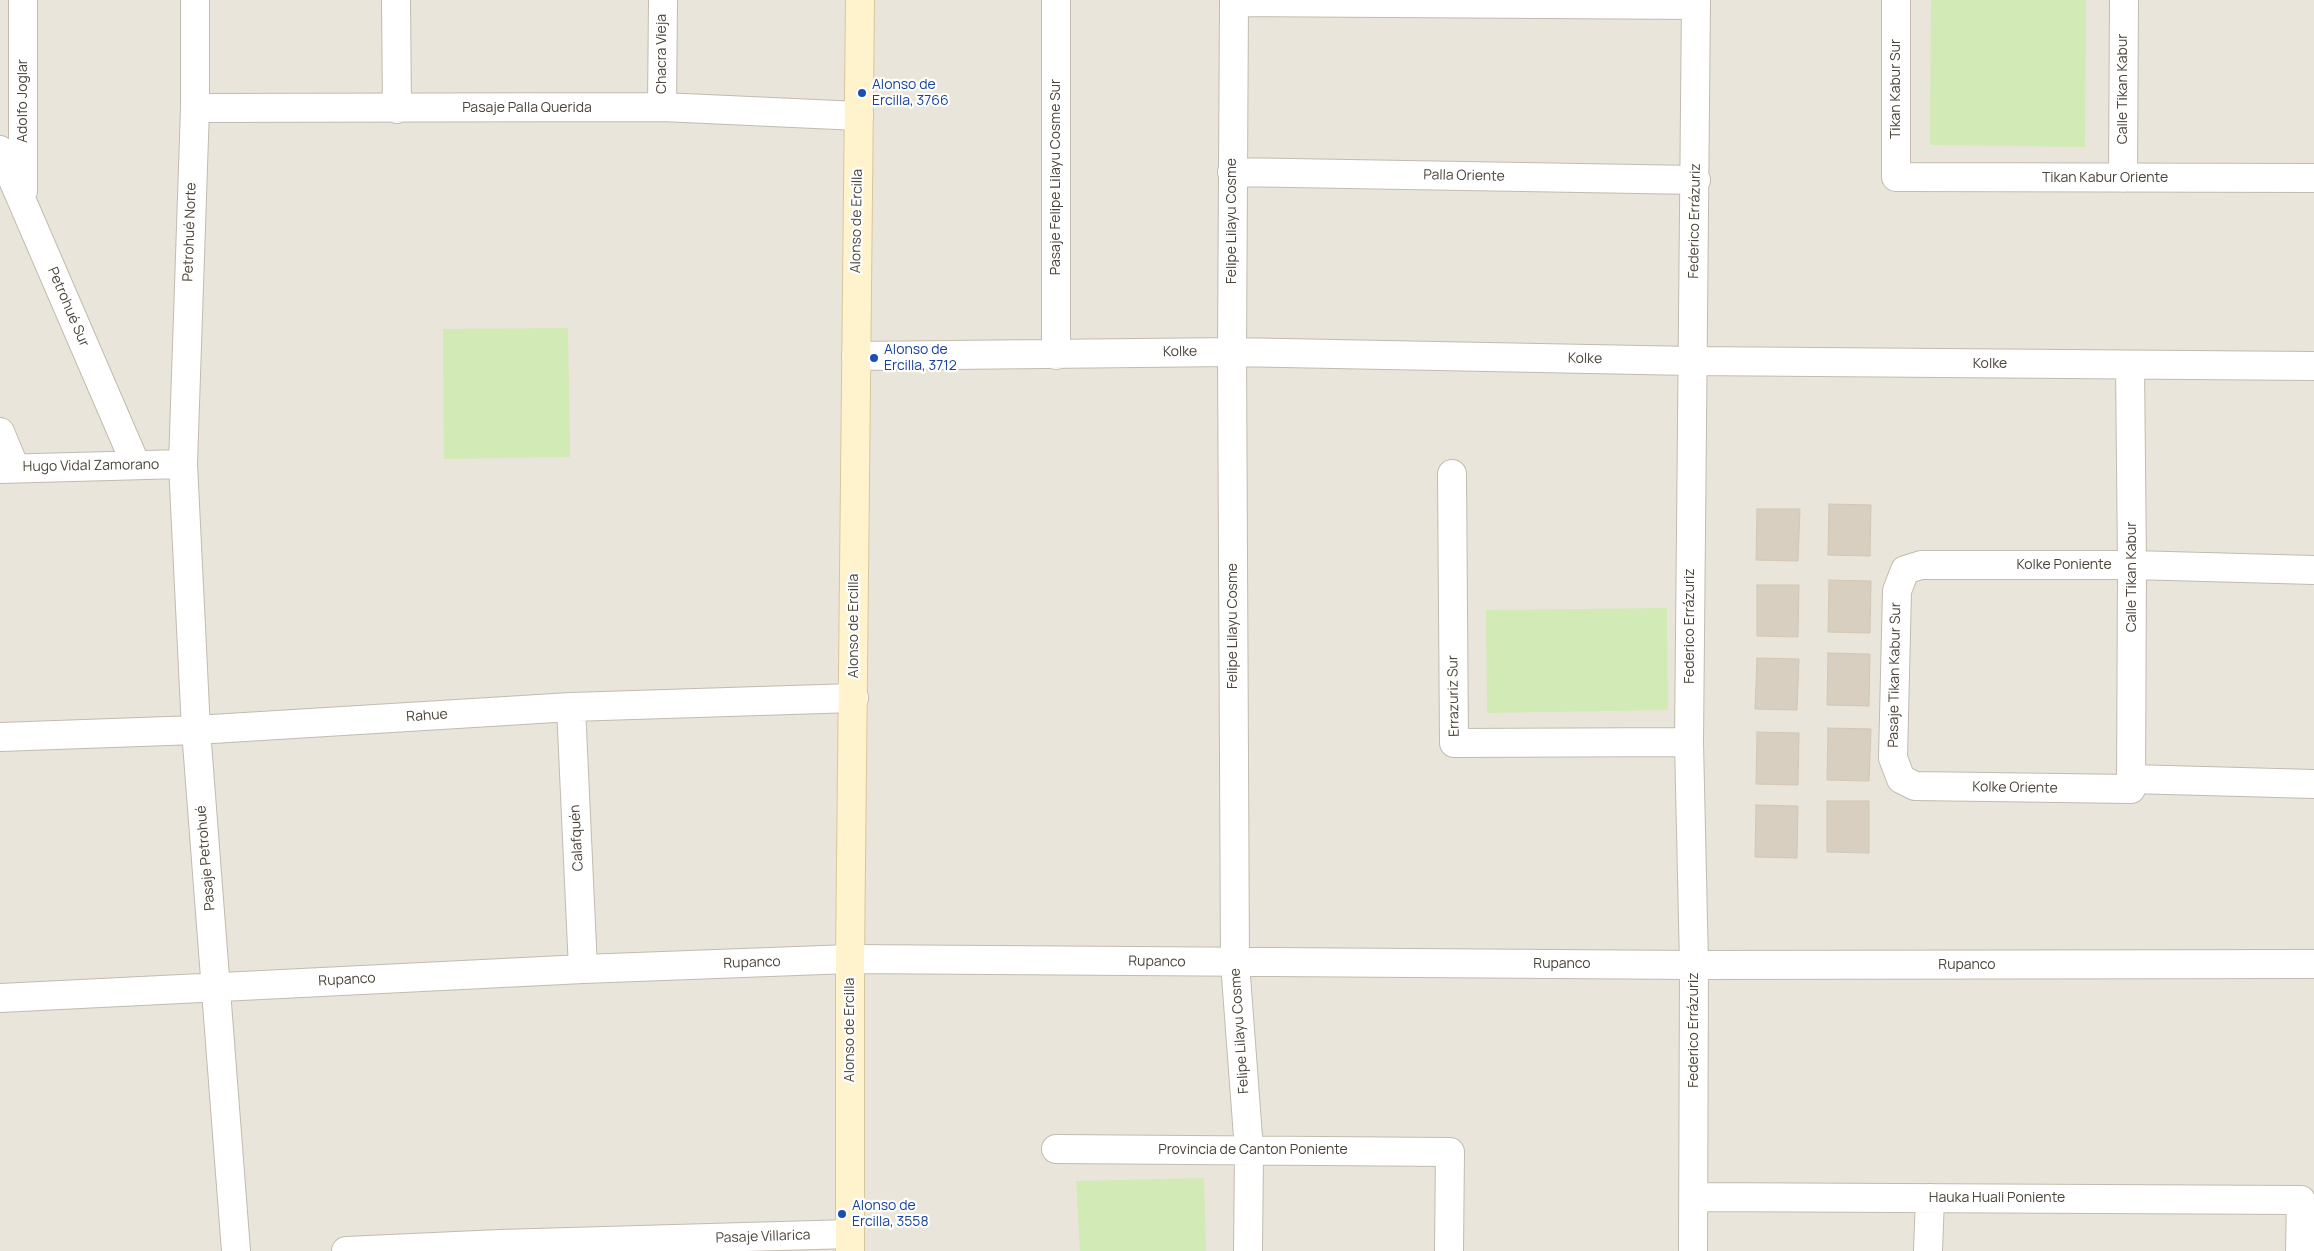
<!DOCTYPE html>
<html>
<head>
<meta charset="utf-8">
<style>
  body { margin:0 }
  canvas { display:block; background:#f6f3ec }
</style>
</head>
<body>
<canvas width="2314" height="1251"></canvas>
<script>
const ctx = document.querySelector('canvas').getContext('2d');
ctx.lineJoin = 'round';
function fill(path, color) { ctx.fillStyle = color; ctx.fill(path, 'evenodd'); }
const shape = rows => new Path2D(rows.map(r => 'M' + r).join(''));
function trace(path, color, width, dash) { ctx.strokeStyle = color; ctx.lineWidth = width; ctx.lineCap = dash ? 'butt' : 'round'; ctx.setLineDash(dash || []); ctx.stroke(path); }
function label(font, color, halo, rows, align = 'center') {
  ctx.font = font + ' Manrope,sans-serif'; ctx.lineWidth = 4.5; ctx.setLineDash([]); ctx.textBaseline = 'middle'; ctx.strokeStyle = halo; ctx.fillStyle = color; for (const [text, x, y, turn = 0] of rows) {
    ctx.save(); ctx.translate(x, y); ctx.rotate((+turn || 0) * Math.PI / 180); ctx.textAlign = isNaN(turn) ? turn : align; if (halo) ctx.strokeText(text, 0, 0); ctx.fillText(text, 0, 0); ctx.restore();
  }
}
fill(shape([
  [0,0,2314,0,2314,1251,0,1251]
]), '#eae5da');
fill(shape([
  [1931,0,2086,0,2085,147,1930,145],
  [568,328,570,457,444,459,443,329],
  [1667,608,1668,710,1487,713,1486,610],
  [1204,1178,1206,1251,1080,1251,1076,1181]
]), '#d2eab5');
const building = shape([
  [1829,504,1871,505,1870,556,1828,555,1829,504],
  [1757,509,1800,509,1798,561,1756,560,1757,509],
  [1829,580,1871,581,1870,633,1828,632,1829,580],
  [1757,585,1799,585,1798,637,1757,636,1757,585],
  [1828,653,1870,654,1869,706,1827,705,1828,653],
  [1757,658,1799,659,1797,710,1755,709,1757,658],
  [1828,728,1871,729,1869,781,1827,780,1828,728],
  [1757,732,1799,733,1798,785,1756,784,1757,732],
  [1827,801,1869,801,1869,853,1827,852,1827,801],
  [1756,805,1798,806,1797,858,1755,857,1756,805]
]);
fill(building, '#d8cfc1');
trace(building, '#d3c7b4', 1);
const street = shape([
  [195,0,195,108,183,464,196,730,236,1251],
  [396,0,397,109],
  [1056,0,1056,355],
  [1234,0,1232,352,1235,963,1249,1150,1248,1251],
  [1896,0,1896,177,2314,178],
  [1234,2,1696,5],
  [662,107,663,0],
  [195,108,662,107,859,116],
  [0,150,136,465],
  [1232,172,1696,180],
  [2123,178,2124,0],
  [23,191,23,0],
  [856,356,1232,352,1692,361,2314,366],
  [2130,365,2132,565,2131,789,1915,786,1901,779,1893,758,1897,591,1905,570,1921,565,2132,565,2314,570],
  [0,432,15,468],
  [0,469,183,464],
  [1452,474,1454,743,1689,742],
  [571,707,583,969],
  [0,737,196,730,571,707,854,698],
  [2131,779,2314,784],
  [0,998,583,969,850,959,1694,965,2314,964],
  [1056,1149,1450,1152,1449,1251],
  [1694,1197,2301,1200,2300,1251],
  [346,1251,500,1244,850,1234],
  [1693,1251,1694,965,1689,742,1696,0],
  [1928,1251,1930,1198]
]);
const secondary = shape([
  [850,1251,850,959,860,0]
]);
trace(street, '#c2bbae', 30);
trace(secondary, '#d6c79b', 30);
trace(street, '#fff', 28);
trace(secondary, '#fff3cd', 28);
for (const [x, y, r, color] of [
  [862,93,5,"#1a4fb4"],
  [874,358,5,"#1a4fb4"],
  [842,1214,5,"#1a4fb4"]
]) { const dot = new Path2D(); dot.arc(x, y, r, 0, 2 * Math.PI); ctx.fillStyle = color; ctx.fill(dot); trace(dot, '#fff', 2); }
label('14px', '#4b4439', '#fff', [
  ["Chacra Vieja",662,54,-90],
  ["Tikan Kabur Sur",1896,89,-90],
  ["Calle Tikan Kabur",2123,89,-90],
  ["Adolfo Joglar",23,101,-90],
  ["Pasaje Palla Querida",527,108],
  ["Palla Oriente",1464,176,1],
  ["Pasaje Felipe Lilayu Cosme Sur",1056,177,-90],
  ["Tikan Kabur Oriente",2105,178],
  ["Alonso de Ercilla",857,221,-89],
  ["Felipe Lilayu Cosme",1232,221,-90],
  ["Federico Errázuriz",1695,221,-89],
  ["Petrohué Norte",190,232,-88],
  ["Petrohué Sur",68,307,67],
  ["Kolke",1180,352,-1],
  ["Kolke",1585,359,1],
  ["Kolke",1990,364],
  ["Hugo Vidal Zamorano",91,466,-1],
  ["Kolke Poniente",2064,565],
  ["Calle Tikan Kabur",2132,577,-90],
  ["Alonso de Ercilla",854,626,-90],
  ["Felipe Lilayu Cosme",1233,626,-90],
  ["Federico Errázuriz",1690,626,-90],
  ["Pasaje Tikan Kabur Sur",1895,675,-89],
  ["Errazuriz Sur",1454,696,-91],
  ["Rahue",427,716,-4],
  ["Kolke Oriente",2015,788,1],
  ["Calafquén",577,838,-93],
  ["Pasaje Petrohué",206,858,-95],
  ["Rupanco",1157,962,1],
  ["Rupanco",752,963,-2],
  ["Rupanco",1562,964],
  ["Rupanco",1967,965],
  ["Rupanco",347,980,-3],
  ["Alonso de Ercilla",850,1030,-90],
  ["Federico Errázuriz",1694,1030,-90],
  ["Felipe Lilayu Cosme",1240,1031,-94],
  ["Provincia de Canton Poniente",1253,1150],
  ["Hauka Huali Poniente",1997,1198],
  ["Pasaje Villarica",763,1237,-2]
]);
label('14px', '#164399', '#fff', [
  ["Alonso de",872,85],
  ["Ercilla, 3766",872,101],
  ["Alonso de",884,350],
  ["Ercilla, 3712",884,366],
  ["Alonso de",852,1206],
  ["Ercilla, 3558",852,1222]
], 'left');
</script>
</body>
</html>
